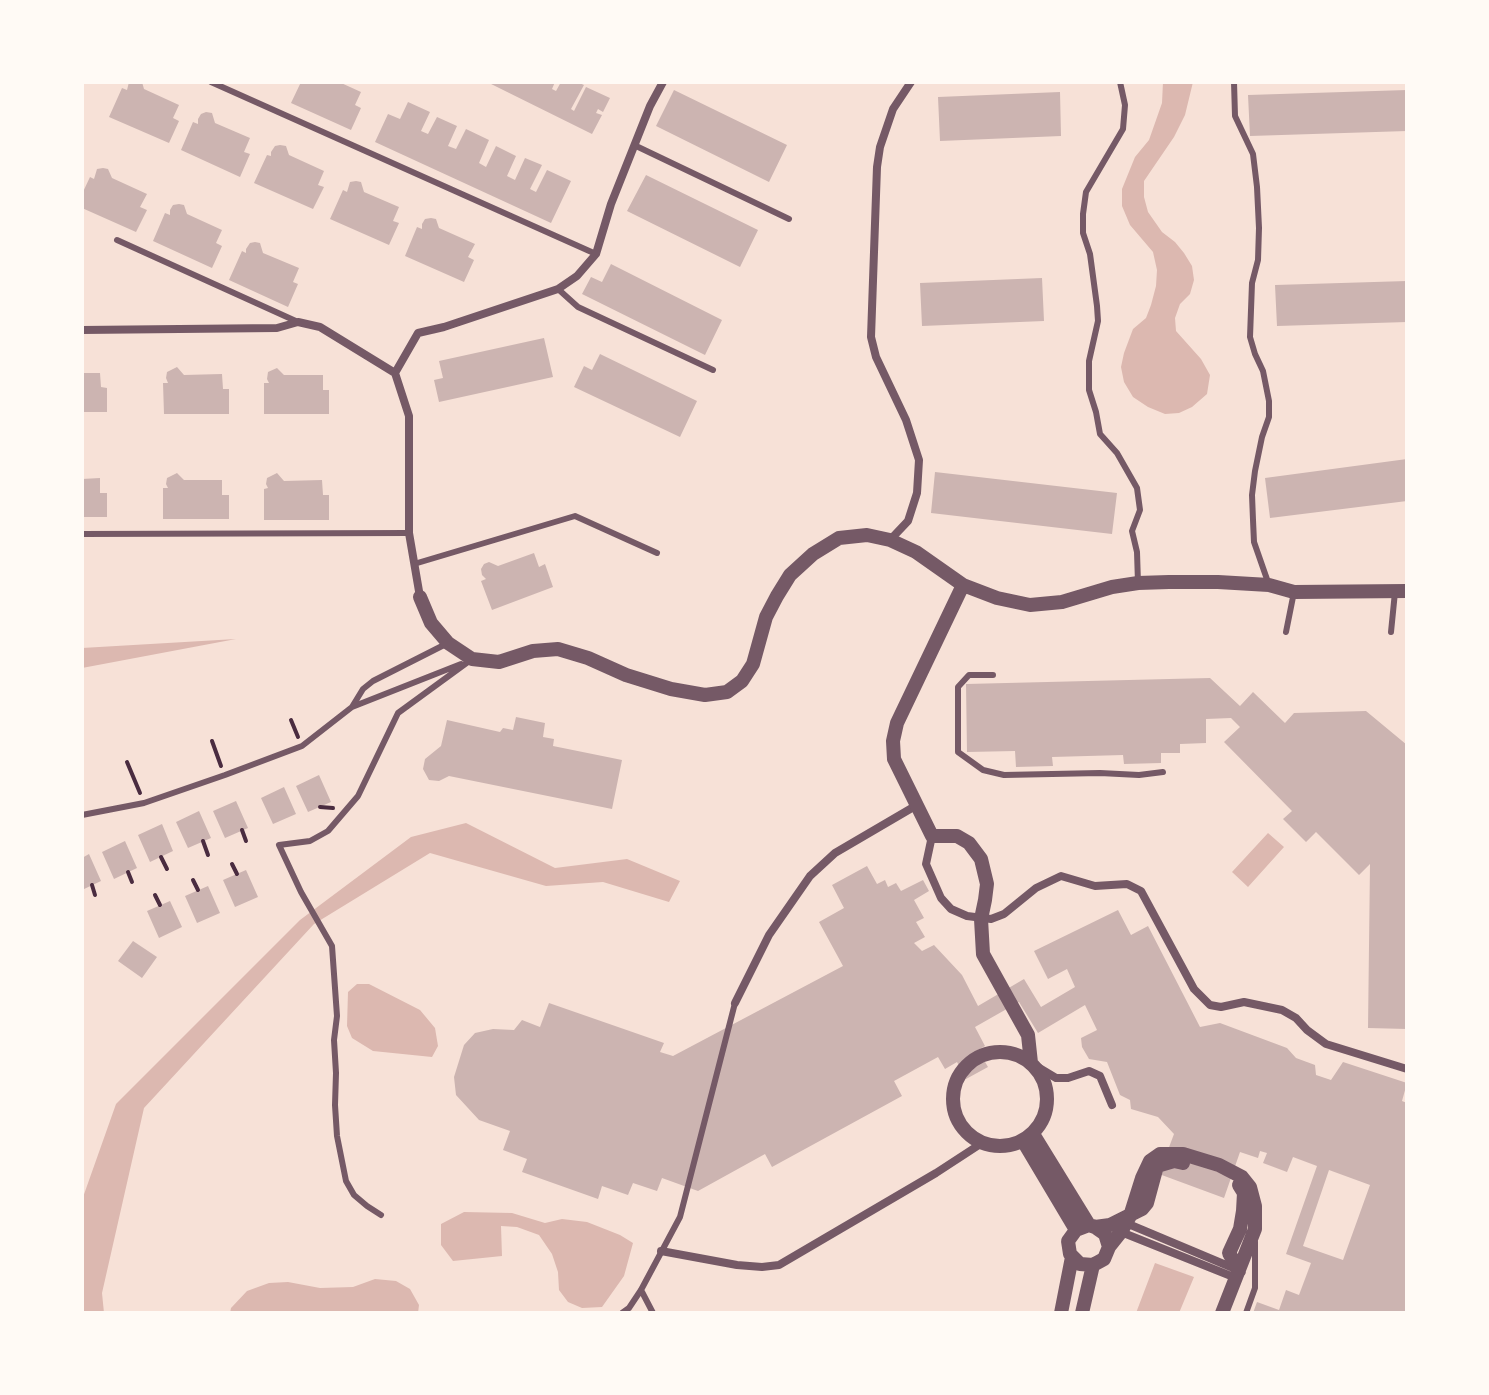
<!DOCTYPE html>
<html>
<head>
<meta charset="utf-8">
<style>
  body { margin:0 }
  #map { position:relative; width:1489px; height:1395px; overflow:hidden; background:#f7e1d7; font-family:Lora,serif }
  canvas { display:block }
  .frame { position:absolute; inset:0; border:84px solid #fffaf5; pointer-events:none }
</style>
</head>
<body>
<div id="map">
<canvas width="1489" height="1395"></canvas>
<div class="frame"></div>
</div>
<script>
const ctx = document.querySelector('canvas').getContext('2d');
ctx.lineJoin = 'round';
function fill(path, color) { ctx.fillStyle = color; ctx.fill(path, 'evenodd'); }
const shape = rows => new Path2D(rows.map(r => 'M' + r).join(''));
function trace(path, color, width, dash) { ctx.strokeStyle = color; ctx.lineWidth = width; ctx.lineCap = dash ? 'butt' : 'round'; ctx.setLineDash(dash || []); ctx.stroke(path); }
fill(shape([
  [1163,82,1193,82,1185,115,1174,137,1144,181,1144,197,1148,212,1162,232,1175,242,1184,253,1192,266,1194,280,1190,294,1180,304,1175,318,1176,331,1201,359,1210,375,1207,394,1192,407,1179,413,1165,414,1148,407,1133,397,1124,382,1121,367,1124,353,1133,329,1146,318,1151,305,1156,286,1157,270,1153,252,1130,225,1122,206,1122,189,1135,157,1149,140,1162,103],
  [236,639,82,668,82,648],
  [466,823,555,868,627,859,680,881,669,902,603,882,546,886,430,853,314,924,144,1108,102,1293,104,1313,82,1313,82,1200,116,1104,300,920,411,837],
  [1268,833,1284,847,1248,887,1232,872],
  [357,984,369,984,420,1010,435,1028,438,1046,432,1057,373,1051,352,1038,347,1026,348,992],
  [464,1212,512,1213,545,1223,562,1219,587,1222,620,1235,633,1243,624,1276,602,1307,582,1308,568,1302,559,1290,558,1272,552,1254,539,1235,517,1227,501,1226,502,1256,453,1261,441,1245,441,1224],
  [1155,1263,1194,1277,1179,1313,1136,1313],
  [375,1279,396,1281,410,1289,419,1305,418,1313,230,1313,231,1308,247,1291,269,1283,288,1282,320,1288,353,1287]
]), '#dcb8b0');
fill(shape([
  [129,82,142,82,144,89,179,105,173,118,179,121,169,143,109,117,122,88,127,90],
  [301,82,339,82,361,92,355,105,361,108,351,130,291,103],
  [487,82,555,82,552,89,556,91,561,82,577,82,584,85,571,109,574,111,586,87,610,98,603,112,598,109,596,113,602,115,592,134],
  [674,90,787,145,769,182,656,126],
  [1407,90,1407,131,1250,136,1248,95],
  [1060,92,1061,136,940,141,938,97],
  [408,102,430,112,421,131,428,134,437,117,457,126,448,146,456,149,466,129,489,140,479,163,486,167,496,146,516,156,507,176,515,180,525,158,542,165,530,189,536,192,547,170,571,181,551,223,375,142,388,114,400,119],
  [206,112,212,113,215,123,250,138,244,152,250,154,240,177,181,150,193,122,198,124,198,119,201,114],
  [280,145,286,146,289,155,324,171,318,185,324,187,313,209,254,183,267,155,271,156,271,152,275,146],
  [103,168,108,169,112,178,147,194,140,207,147,210,136,232,82,208,82,194,90,177,94,179,97,169],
  [646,175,758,230,740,267,627,211],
  [356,181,361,182,364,192,399,207,393,221,399,223,389,245,330,219,343,190,347,192,350,182],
  [179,204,184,205,187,214,222,230,216,243,222,246,212,268,153,241,165,213,170,215,170,210,173,205],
  [431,218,436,219,439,228,475,244,468,257,474,260,464,282,405,256,417,227,422,229,422,224,425,219],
  [255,242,260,243,263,253,299,268,293,282,298,284,288,307,229,280,242,251,246,253,246,249,250,243],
  [611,264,722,320,705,355,582,294,591,277,602,282],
  [1042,278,1044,321,922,326,920,283],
  [1407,281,1407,322,1277,326,1275,285],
  [544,338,553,377,439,402,434,380,443,378,439,361],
  [600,354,697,401,680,437,574,387,584,366,592,370],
  [177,367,184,375,222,374,223,389,229,389,229,414,164,414,163,383,168,383,166,378,167,372],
  [277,368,284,375,323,375,323,390,329,390,329,414,264,414,264,383,269,383,267,379,268,372],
  [82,373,100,373,101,387,107,388,107,412,82,412],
  [1407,459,1407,501,1270,518,1265,478],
  [935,472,1117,493,1112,534,931,513],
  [177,473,184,480,222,480,222,495,229,495,229,519,163,519,163,488,168,488,166,484,167,478],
  [277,473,284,481,322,480,323,495,329,495,329,520,264,520,264,489,268,488,266,484,267,478],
  [100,478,100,493,107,493,107,517,82,517,82,479],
  [534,553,539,567,545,564,553,587,492,610,481,581,486,579,482,575,481,569,484,564,489,562,498,566],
  [1210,678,1240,706,1253,692,1285,723,1294,713,1366,711,1407,745,1407,1029,1368,1028,1370,864,1359,875,1316,832,1306,842,1283,819,1292,811,1224,742,1240,727,1231,718,1206,719,1206,743,1180,744,1180,753,1161,753,1161,763,1124,764,1123,755,1052,757,1053,766,1016,767,1015,751,967,752,966,684],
  [516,717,545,723,543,737,554,739,553,746,622,760,612,809,449,776,439,781,429,780,423,769,425,759,441,746,447,720,500,732,503,728,513,730],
  [319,775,331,802,308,812,296,786],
  [284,787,296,814,273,824,261,798],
  [236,801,248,828,225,838,213,811],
  [199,811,211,838,188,848,176,822],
  [162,824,173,851,150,862,138,835],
  [125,841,137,868,114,879,102,852],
  [89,854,101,881,82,890,82,858],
  [867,866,877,884,885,880,888,887,896,883,901,891,923,880,929,891,914,900,924,918,916,922,925,937,914,943,922,951,934,945,962,975,978,1006,1024,979,1041,1007,1075,987,1067,969,1048,979,1034,951,1118,910,1131,935,1148,926,1200,1027,1220,1023,1287,1048,1296,1058,1315,1065,1316,1075,1331,1080,1343,1062,1407,1083,1402,1101,1407,1103,1407,1313,1253,1313,1257,1302,1279,1310,1286,1290,1299,1295,1311,1263,1286,1254,1317,1166,1293,1157,1287,1172,1263,1163,1267,1153,1260,1151,1258,1158,1240,1152,1224,1198,1159,1174,1174,1134,1158,1117,1131,1109,1130,1100,1120,1095,1107,1062,1089,1059,1082,1047,1081,1038,1097,1030,1085,1005,1038,1033,1019,1002,975,1027,985,1046,978,1050,988,1067,966,1079,957,1062,945,1069,938,1057,894,1081,902,1096,772,1167,765,1154,698,1191,662,1178,657,1191,633,1183,628,1195,602,1186,598,1199,522,1172,527,1159,503,1150,510,1131,479,1120,456,1095,454,1077,464,1045,475,1033,493,1029,514,1030,522,1020,540,1027,549,1003,664,1043,660,1052,673,1056,843,966,819,922,844,908,832,885],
  [1329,1170,1370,1185,1343,1260,1303,1246],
  [246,870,258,897,235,907,223,880],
  [208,886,220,913,197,923,185,896],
  [170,901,182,927,159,938,147,911],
  [133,941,157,957,142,978,118,961]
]), '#ccb4b1');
trace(shape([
  [291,720,298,737],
  [212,741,221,766],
  [127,762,140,793],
  [320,807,333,808],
  [242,830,246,841],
  [203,841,208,855],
  [161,857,167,869],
  [232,864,237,874],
  [128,872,132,882],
  [193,880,198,890],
  [92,885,95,895],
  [155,895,160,905]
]), '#4a2c40', 4);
trace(shape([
  [211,82,596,254],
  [1120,82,1125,105,1123,129,1086,192,1083,214,1083,233,1090,254,1097,306,1098,321,1089,361,1089,390,1096,412,1100,434,1117,453,1137,488,1140,510,1132,531,1137,552,1138,583],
  [1234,82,1235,116,1253,154,1257,187,1259,228,1258,260,1252,283,1250,337,1255,354,1263,371,1269,401,1269,417,1262,437,1255,471,1252,495,1253,520,1254,542,1269,585],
  [634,145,789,219],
  [117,240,298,322],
  [558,289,578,307,713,370],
  [82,534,409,533],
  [414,564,575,516,657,553],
  [1286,632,1294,592],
  [1391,632,1395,592],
  [993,675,969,675,958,687,958,752,983,770,1004,775,1100,773,1139,775,1163,772],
  [352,707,363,689,373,681,446,644],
  [82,815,144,803,225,775,302,746,352,707,461,664],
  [381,1215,367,1206,354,1195,346,1181,337,1136,335,1105,336,1073,334,1040,337,1016,332,946,301,892,279,845,310,841,328,831,358,796,398,713,472,659],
  [641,1290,653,1313],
  [622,1313,629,1308,641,1290,680,1217,735,1003],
  [1246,1313,1255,1288,1255,1242]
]), '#755966', 6);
trace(shape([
  [82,330,277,328,298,322,320,327,395,373,409,416,409,533,420,597],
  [395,373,418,333,444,327,558,289,577,276,596,254,611,204,650,106,663,82],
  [890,540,908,521,917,493,919,460,906,420,876,357,871,337,877,167,880,147,893,109,911,82],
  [932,836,926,864,941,898,951,909,967,916,991,919,1004,914,1036,888,1061,876,1095,886,1127,884,1141,891,1194,989,1210,1005,1221,1007,1244,1002,1282,1010,1296,1018,1307,1030,1326,1044,1407,1069],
  [735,1003,769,935,810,876,835,853,917,805],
  [1031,1063,1056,1078,1068,1078,1089,1071,1100,1076,1112,1105],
  [1126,1223,1238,1270],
  [1121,1232,1236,1278],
  [661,1251,737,1265,762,1267,779,1265,936,1173,982,1143]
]), '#755966', 8);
trace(shape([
  [963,585,897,723,893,741,894,759,932,836,957,836,969,843,981,859,987,884,985,900,981,919,983,954,1028,1035,1031,1063],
  [420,597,431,623,448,643,472,659,499,662,533,651,558,649,588,658,626,675,671,689,705,695,727,692,742,681,753,664,766,617,777,596,790,575,813,554,839,538,867,535,890,540,916,552,963,585,997,598,1030,605,1062,602,1112,587,1138,583,1169,582,1218,582,1269,585,1294,592,1407,591],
  '953 1099a47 47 0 1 1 94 0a47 47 0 1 1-94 0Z',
  [1033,1134,1089,1225],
  [1023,1141,1076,1230],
  [1095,1227,1110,1225,1142,1209,1147,1203,1157,1166,1174,1161,1183,1163],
  [1109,1247,1105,1234,1095,1227,1089,1225,1076,1230,1068,1241,1070,1254,1080,1264,1093,1265,1104,1259,1109,1247,1121,1232,1130,1216,1142,1178,1150,1161,1160,1154,1183,1154,1219,1165,1242,1177,1250,1187,1255,1206,1255,1229,1222,1313],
  [1239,1271,1229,1253,1240,1229,1243,1211,1244,1193,1239,1185],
  [1061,1313,1072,1257],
  [1082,1313,1093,1265]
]), '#755966', 14);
</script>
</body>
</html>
